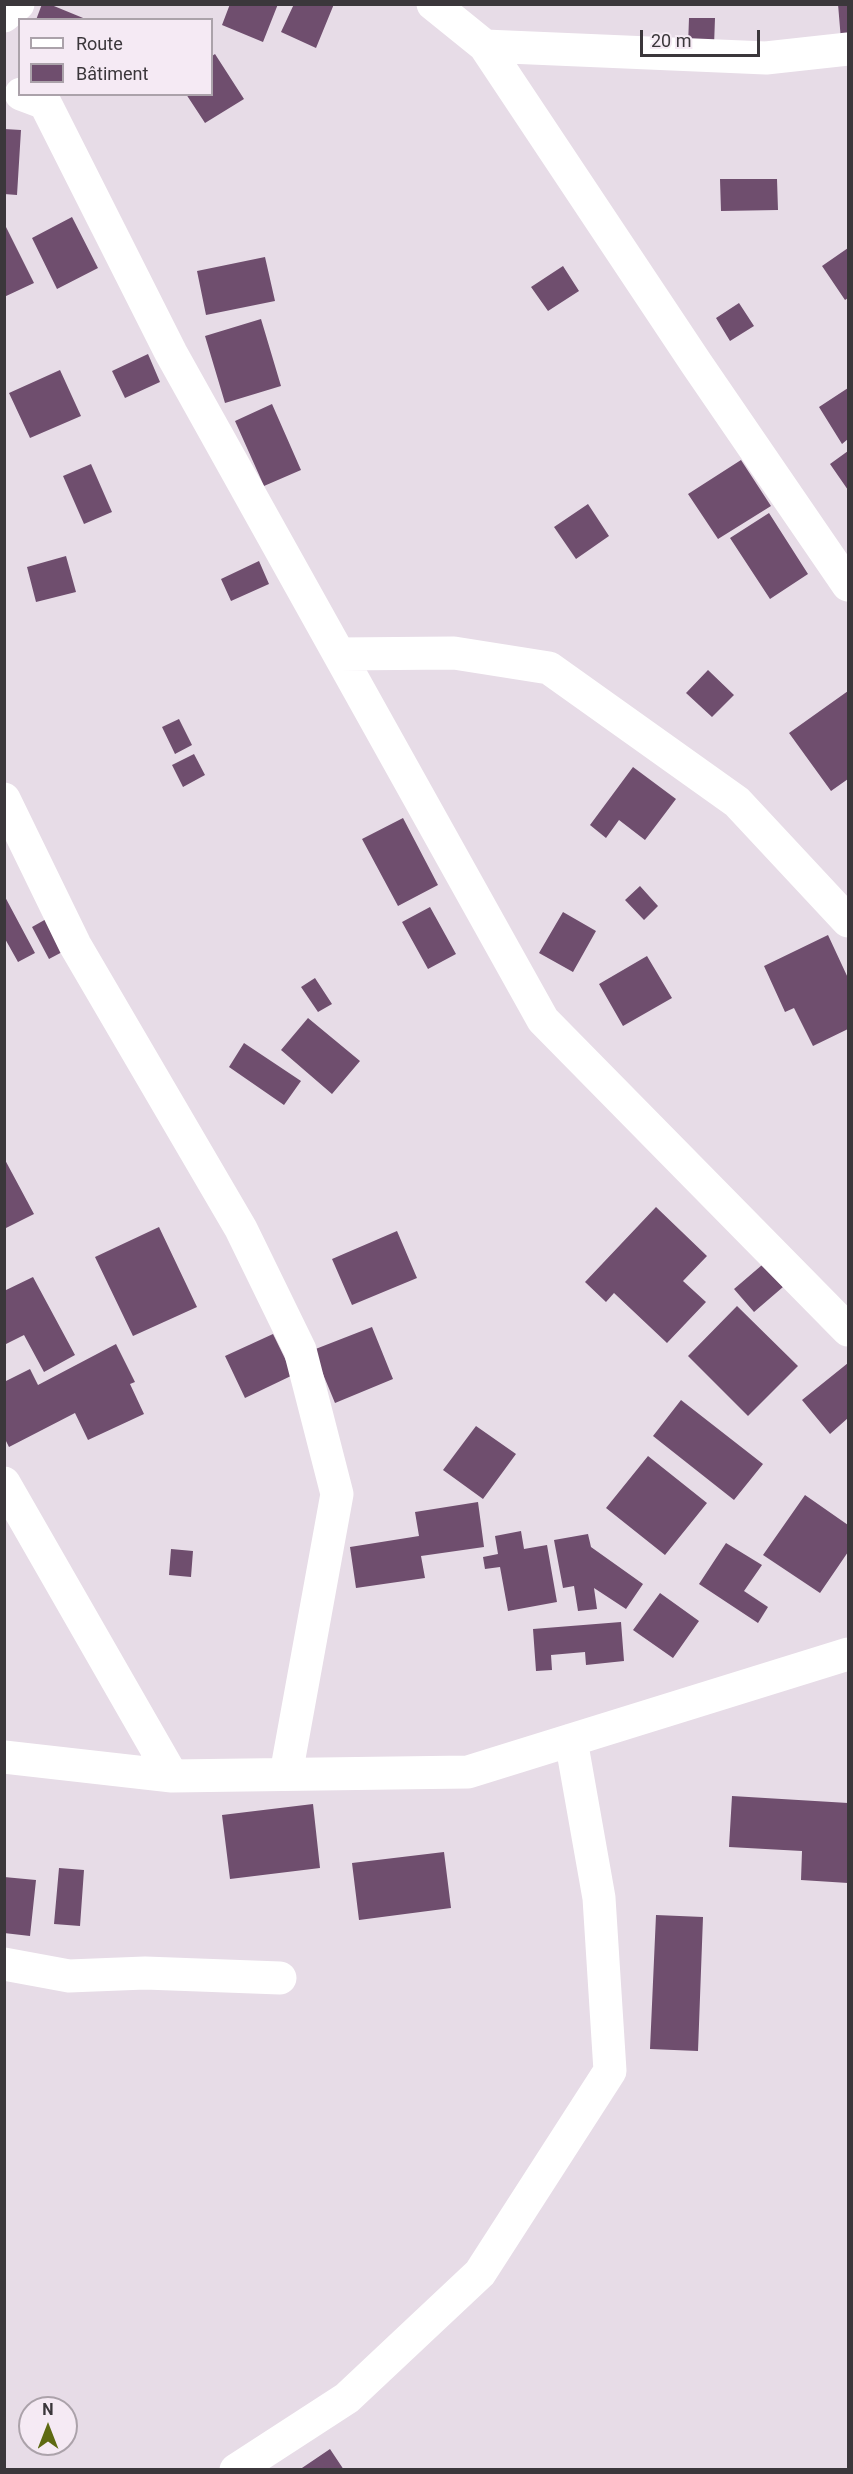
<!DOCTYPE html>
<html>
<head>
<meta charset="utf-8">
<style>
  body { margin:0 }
  #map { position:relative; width:853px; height:2474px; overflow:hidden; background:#e7dce7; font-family:Roboto,sans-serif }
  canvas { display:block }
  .frame { position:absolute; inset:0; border:6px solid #3b373b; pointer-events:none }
  .legend { position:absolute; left:18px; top:18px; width:195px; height:78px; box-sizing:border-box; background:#f5eaf4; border:2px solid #aba2aa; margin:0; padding:8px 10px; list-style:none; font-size:18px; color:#3b373b }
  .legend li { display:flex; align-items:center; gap:12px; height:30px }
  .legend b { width:30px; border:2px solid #aba2aa }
  .north { position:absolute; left:18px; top:2396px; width:60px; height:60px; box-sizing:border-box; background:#f5eaf4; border:2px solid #aba2aa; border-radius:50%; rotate:0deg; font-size:16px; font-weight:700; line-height:24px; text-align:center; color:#3b373b }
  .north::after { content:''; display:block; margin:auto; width:21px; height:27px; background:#5e6a12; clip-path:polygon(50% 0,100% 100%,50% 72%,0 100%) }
  .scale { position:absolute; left:640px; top:30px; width:120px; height:27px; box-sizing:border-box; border:3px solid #3b373b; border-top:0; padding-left:8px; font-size:18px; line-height:21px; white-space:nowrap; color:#3b373b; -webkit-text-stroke:4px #f5eaf4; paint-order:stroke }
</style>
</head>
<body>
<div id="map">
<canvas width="853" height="2474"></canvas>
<div class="frame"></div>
<ul class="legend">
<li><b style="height:8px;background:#fff"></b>Route</li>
<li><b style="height:16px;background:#6f4e6e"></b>Bâtiment</li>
</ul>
<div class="north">N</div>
<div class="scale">20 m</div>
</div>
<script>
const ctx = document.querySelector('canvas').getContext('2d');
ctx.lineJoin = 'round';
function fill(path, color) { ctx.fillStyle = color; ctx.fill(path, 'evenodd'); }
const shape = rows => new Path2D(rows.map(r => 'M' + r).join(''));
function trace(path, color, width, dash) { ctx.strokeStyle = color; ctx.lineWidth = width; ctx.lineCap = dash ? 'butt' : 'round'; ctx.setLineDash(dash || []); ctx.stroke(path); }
fill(shape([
  [42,4,49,4,88,20,36,20],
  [230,4,278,4,263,42,222,25],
  [294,4,334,4,316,48,281,32],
  [838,4,848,4,848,39,841,40],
  [689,18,715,18,714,46,688,46],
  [215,54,244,99,205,123,186,94,212,94,212,56],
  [4,129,21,130,17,195,4,194],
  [720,179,777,179,778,210,721,211],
  [72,217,98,268,57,289,32,238],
  [4,223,34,283,4,297],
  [848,248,848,298,845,300,822,266],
  [265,257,275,301,206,315,197,271],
  [563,266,579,291,548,311,531,287],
  [739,303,754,326,730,341,716,318],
  [261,319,281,386,225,403,205,336],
  [148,354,160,382,125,398,112,371],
  [60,370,81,416,30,438,9,393],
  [848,388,848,439,842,444,819,407],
  [272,404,301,470,264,486,235,421],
  [848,451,848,490,830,464],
  [741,460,771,506,718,539,688,494],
  [91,464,112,512,84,524,63,476],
  [588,504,609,536,576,559,554,527],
  [769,513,808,574,770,599,730,538],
  [66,556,76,592,36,602,27,567],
  [259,561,269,584,231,601,221,579],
  [708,670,734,695,712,717,686,693],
  [848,691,848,779,831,791,789,733],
  [179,719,192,745,175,754,162,727],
  [194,754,205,775,183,787,172,765],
  [633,767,676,799,645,840,619,820,606,838,590,825],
  [403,818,438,885,398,906,362,839],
  [640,886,658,906,644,920,625,900],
  [4,895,35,953,18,962,4,937],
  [430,907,456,954,428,969,402,922],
  [563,912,596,931,573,972,539,953],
  [48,918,66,950,49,959,32,927],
  [828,935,848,978,848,1029,813,1046,794,1008,785,1012,764,966],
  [647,956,672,998,623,1026,599,984],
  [315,978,332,1004,318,1012,301,987],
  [308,1018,360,1061,332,1094,281,1050],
  [244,1043,301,1081,284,1105,229,1067],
  [4,1158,34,1214,4,1229],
  [656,1207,707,1256,683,1281,706,1302,667,1343,614,1293,606,1302,585,1282],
  [159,1227,197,1307,133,1336,95,1257],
  [397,1231,417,1278,352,1305,332,1259],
  [762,1265,783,1287,754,1312,734,1289],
  [33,1277,75,1355,44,1372,24,1335,4,1345,4,1291],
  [737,1306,798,1366,748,1416,688,1356],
  [372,1327,393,1379,335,1403,313,1350],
  [273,1334,293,1375,245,1398,225,1356],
  [116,1344,135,1382,130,1384,144,1414,88,1440,75,1413,9,1447,4,1437,4,1382,30,1369,38,1385],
  [848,1363,848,1418,830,1434,802,1400],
  [681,1400,763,1464,734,1500,653,1436],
  [476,1426,516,1454,483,1499,443,1470],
  [648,1456,707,1503,665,1555,606,1508],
  [805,1495,848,1525,848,1552,820,1593,763,1555],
  [478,1502,484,1547,421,1556,425,1578,356,1588,350,1547,419,1536,415,1512],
  [521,1531,524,1549,547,1545,557,1602,508,1611,500,1567,485,1569,483,1557,498,1554,495,1536],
  [588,1534,591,1547,643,1584,626,1609,594,1588,597,1609,578,1611,574,1586,563,1588,554,1540],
  [726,1543,762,1565,744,1591,768,1607,758,1623,699,1584],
  [171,1549,193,1551,191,1577,169,1575],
  [660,1593,699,1621,673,1658,633,1630],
  [621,1622,624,1661,586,1665,585,1652,551,1655,552,1670,536,1671,533,1629],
  [732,1796,848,1803,848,1883,801,1880,802,1851,729,1847],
  [313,1804,320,1868,230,1879,222,1815],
  [444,1852,451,1908,359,1920,352,1863],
  [59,1868,84,1870,80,1926,54,1924],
  [4,1877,36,1880,30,1936,4,1933],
  [656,1915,703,1917,698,2051,650,2049],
  [330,2449,344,2470,299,2470]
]), '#6f4e6e');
trace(shape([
  [433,4,485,46,696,363,848,585],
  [4,16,18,4],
  [485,46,766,58,848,49],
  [21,94,45,103,171,353,543,1020,848,1330],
  [339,654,454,653,549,668,737,802,848,921],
  [4,799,75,945,241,1229,300,1350,337,1494,286,1774],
  [4,1483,172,1776],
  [4,1757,172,1776,468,1772,848,1654],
  [4,1964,69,1976,145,1973,280,1978],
  [236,2470,347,2398,480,2273,610,2071,599,1898,571,1740]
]), '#fff', 33);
</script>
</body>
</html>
